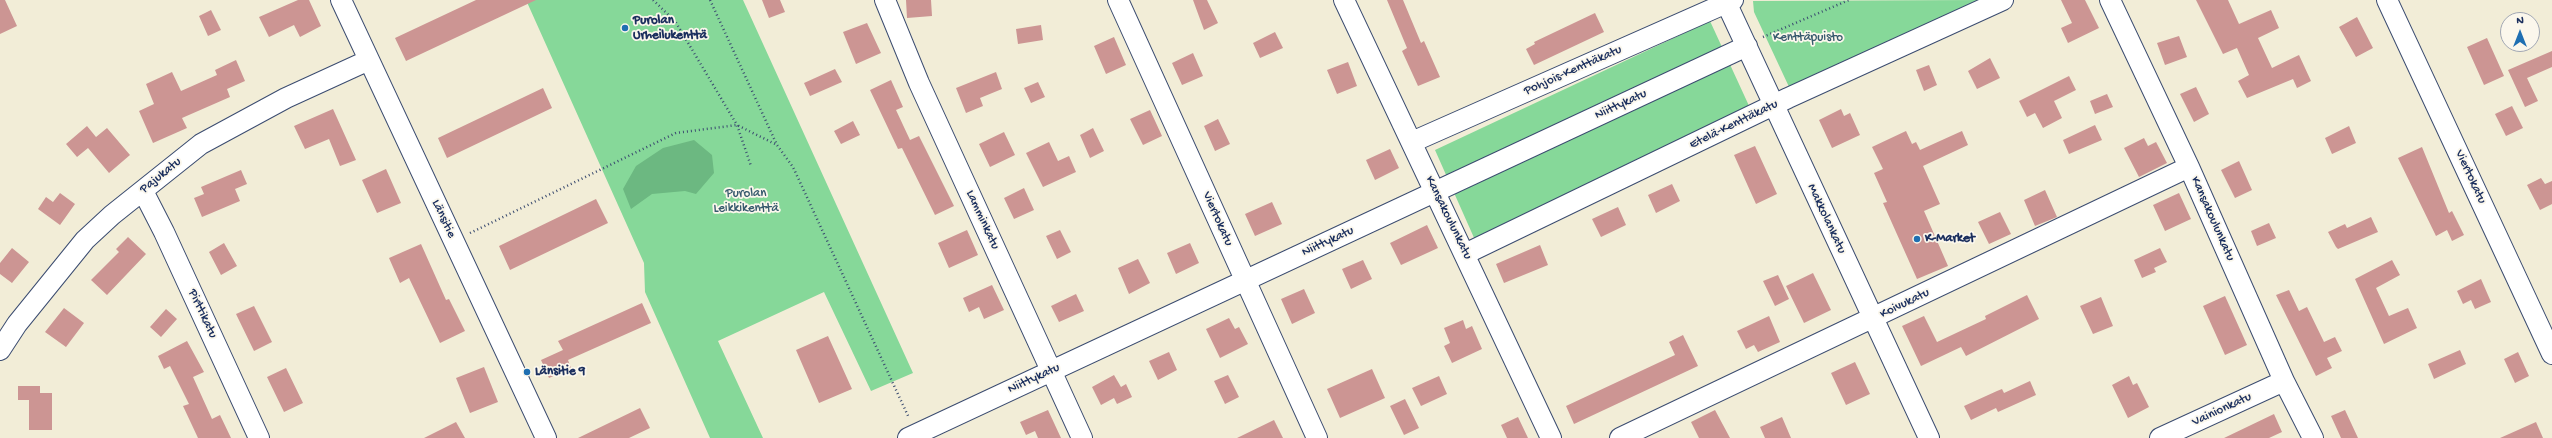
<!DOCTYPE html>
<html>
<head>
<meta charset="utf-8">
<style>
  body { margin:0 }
  #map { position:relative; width:2552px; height:438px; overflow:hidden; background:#f2edd7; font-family:"Gochi Hand",sans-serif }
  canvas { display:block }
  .north { position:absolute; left:2500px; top:12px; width:40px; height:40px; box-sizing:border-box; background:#fbf7ec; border:1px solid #a1a7b3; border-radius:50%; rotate:0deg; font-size:11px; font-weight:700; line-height:16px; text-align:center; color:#1b2f5e }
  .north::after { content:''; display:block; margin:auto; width:14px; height:18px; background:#1f6fb2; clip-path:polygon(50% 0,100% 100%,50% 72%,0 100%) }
</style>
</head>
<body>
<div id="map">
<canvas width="2552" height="438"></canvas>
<div class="north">N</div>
</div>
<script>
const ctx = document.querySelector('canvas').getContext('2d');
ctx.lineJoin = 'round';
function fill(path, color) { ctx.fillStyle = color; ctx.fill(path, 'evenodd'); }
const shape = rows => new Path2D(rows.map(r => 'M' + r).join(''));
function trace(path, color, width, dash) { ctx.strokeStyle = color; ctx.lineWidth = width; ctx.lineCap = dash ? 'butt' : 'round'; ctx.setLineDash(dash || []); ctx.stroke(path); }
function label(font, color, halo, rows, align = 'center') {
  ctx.font = font + ' "Gochi Hand",sans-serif'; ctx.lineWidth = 3.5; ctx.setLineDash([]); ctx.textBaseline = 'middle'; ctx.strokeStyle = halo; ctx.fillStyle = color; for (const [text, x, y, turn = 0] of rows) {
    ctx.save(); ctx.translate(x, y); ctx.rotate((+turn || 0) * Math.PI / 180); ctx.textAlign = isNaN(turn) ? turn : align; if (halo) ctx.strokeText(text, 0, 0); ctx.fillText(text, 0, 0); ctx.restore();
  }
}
fill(shape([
  [526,0,743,0,913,373,871,391,824,292,718,341,763,438,710,438,645,292,644,263],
  [1978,0,1790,89,1754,12,1753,1],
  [1710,21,1750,108,1475,240,1435,150]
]), '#86d899');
fill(shape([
  [694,140,712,155,714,173,696,194,685,191,652,194,631,209,623,189,636,166,663,148]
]), '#6cb881');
fill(shape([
  [0,0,5,0,17,26,0,34],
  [298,0,309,0,321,26,300,37,294,25,269,37,259,17],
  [476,0,536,0,406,61,395,38],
  [762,0,780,0,785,12,769,18],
  [906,0,931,0,932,16,907,18],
  [1193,0,1207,0,1218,23,1204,30],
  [1387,0,1403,0,1421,43,1424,41,1440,77,1418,86,1402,51,1407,48],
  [2061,0,2085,0,2099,28,2068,43,2061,28,2072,23],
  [2196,0,2228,0,2239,24,2271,10,2279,28,2258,38,2272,68,2299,55,2311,81,2297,88,2293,79,2247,98,2238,81,2249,75,2237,48,2223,54],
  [211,10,221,30,208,36,199,16],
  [1595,13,1604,32,1534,65,1526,49,1535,44,1534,42],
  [2357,17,2373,48,2356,57,2339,27],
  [867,23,881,53,856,64,843,32],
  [1041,25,1043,40,1018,44,1016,29],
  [1275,32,1283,48,1260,58,1253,43],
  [2179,36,2187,57,2165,65,2157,43],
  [1114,37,1126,65,1106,74,1094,46],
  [2487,38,2504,76,2484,85,2467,47],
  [2552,51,2552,67,2527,78,2538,101,2525,107,2508,70],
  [1193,53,1203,76,1182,85,1172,63],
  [1990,58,2000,78,1977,89,1968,71],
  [236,60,245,81,227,89,230,97,182,118,187,128,153,143,139,111,154,104,146,84,172,72,181,91,217,75,215,70],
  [1348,62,1357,86,1337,94,1327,70],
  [1929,65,1937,85,1924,91,1916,70],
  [835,69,842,82,810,96,804,83],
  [996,72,1002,89,980,98,983,106,966,113,956,88],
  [2069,76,2076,90,2054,101,2062,118,2043,128,2035,113,2027,117,2019,101],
  [891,80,903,107,896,110,910,140,919,136,954,206,935,215,902,148,898,149,870,90],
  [1038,82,1045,97,1031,103,1024,88],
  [2196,87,2209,114,2194,122,2180,94],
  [543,88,552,108,447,158,438,138],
  [2107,94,2113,107,2095,114,2090,101],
  [2512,106,2523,128,2506,136,2495,114],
  [333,109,356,160,340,166,329,139,305,149,294,126],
  [1841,109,1844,116,1850,113,1860,135,1832,148,1819,120],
  [1150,110,1162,136,1143,145,1130,119],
  [1218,119,1230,144,1215,151,1204,126],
  [853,121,860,135,841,144,834,131],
  [2095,125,2102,140,2069,154,2063,140],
  [87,126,96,137,107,128,130,155,109,173,88,148,77,157,66,144],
  [2349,126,2356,143,2332,154,2325,138],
  [1093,128,1104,151,1090,158,1080,135],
  [1906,131,1912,144,1916,142,1920,150,1962,131,1968,145,1923,166,1940,204,1924,211,1948,266,1917,279,1883,203,1887,202,1874,173,1883,169,1872,147],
  [1004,132,1015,155,990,167,979,144],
  [2144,138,2148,146,2156,142,2167,163,2139,177,2124,148],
  [1049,142,1058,161,1069,156,1076,172,1043,187,1026,153],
  [1755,146,1777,194,1756,204,1734,155],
  [2422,147,2449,213,2452,211,2464,235,2452,241,2447,230,2436,236,2398,158],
  [1390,149,1399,168,1375,180,1366,160],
  [2239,161,2252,190,2235,198,2221,170],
  [386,169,401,203,377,213,362,180],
  [241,170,247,184,235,189,240,201,202,217,194,198,204,194,201,187],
  [2541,178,2545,184,2552,181,2552,204,2540,210,2527,185],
  [1672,184,1680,201,1656,213,1648,195],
  [1024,188,1034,210,1014,219,1004,198],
  [2045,190,2057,217,2035,226,2024,200],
  [60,193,75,204,60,225,38,209,46,197,53,202],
  [2179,193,2191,219,2165,231,2153,205],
  [596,199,608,223,510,270,499,246],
  [1272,202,1282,224,1255,236,1245,214],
  [1618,207,1626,225,1601,237,1592,219],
  [2000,212,2011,234,1989,244,1978,222],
  [2371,217,2378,232,2338,249,2336,247,2328,232,2345,224,2347,228],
  [2269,223,2276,238,2257,246,2251,231],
  [1427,225,1438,248,1401,265,1390,243],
  [967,230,978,255,949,268,938,243],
  [1060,230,1071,252,1057,259,1046,236],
  [128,237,146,254,107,295,91,280,119,252,116,249],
  [224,243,237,266,221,275,209,252],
  [1190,243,1199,263,1176,274,1167,253],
  [421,244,446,300,449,299,465,331,440,343,409,278,400,283,389,258],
  [1540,245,1548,265,1504,283,1496,264],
  [12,248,29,262,12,283,0,274,0,263],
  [2160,248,2167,262,2154,268,2156,272,2142,278,2134,260],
  [1138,259,1150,283,1129,294,1118,268],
  [1363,260,1372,279,1351,289,1342,269],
  [2392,260,2400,275,2376,288,2389,316,2408,308,2417,328,2384,344,2355,279],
  [1813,273,1831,310,1804,323,1786,286],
  [1778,275,1789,299,1775,306,1763,281],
  [2481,279,2491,302,2475,309,2471,300,2463,304,2457,291],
  [992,285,1004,310,984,319,979,307,969,312,963,298],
  [1304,289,1315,313,1292,324,1281,299],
  [2289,290,2299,311,2307,307,2324,342,2335,337,2342,351,2327,358,2332,368,2316,376,2276,295],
  [1076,294,1084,311,1059,322,1051,306],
  [2027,295,2039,319,1966,356,1961,347,1921,366,1902,326,1924,316,1937,342,1986,319,1985,316],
  [2225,296,2247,345,2225,355,2203,306],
  [2101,297,2113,326,2093,334,2080,306],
  [642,303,651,323,568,360,571,368,549,378,541,360,563,350,558,341],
  [254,306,272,342,254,351,236,314],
  [64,308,84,323,66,347,45,332],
  [166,309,177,319,161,337,150,327],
  [1769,316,1780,342,1758,352,1754,345,1746,349,1737,331],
  [1229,318,1235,329,1239,327,1248,344,1220,358,1206,329],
  [1463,320,1466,329,1472,326,1482,349,1452,363,1444,346,1450,343,1444,328],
  [1683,335,1698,366,1574,424,1566,406,1675,355,1669,342],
  [828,336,852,389,819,403,796,350],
  [187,341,204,372,193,377,212,419,220,415,231,438,198,438,183,406,189,404,170,366,164,369,158,356],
  [2460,350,2466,364,2434,379,2428,364],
  [1169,352,1177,370,1158,380,1149,361],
  [2518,352,2529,376,2515,383,2504,359],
  [1855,362,1870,394,1846,405,1831,373],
  [484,367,498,402,470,413,456,378],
  [286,368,303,403,284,412,267,377],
  [1372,369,1385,398,1340,418,1327,389],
  [1114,375,1121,387,1126,384,1132,397,1117,404,1114,398,1101,405,1092,387],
  [1228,375,1239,397,1225,404,1214,381],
  [1439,376,1447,394,1421,406,1412,388],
  [2129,376,2133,385,2137,383,2149,407,2128,418,2112,385],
  [2030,381,2036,395,1998,412,1996,408,1971,420,1964,406,1997,391,2002,389,2004,393],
  [18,386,40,386,40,393,52,393,52,430,29,430,29,400,18,400],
  [1405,399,1419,428,1404,435,1390,406],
  [640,408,650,428,629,438,578,438],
  [1048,410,1061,438,1038,438,1035,431,1026,435,1020,422],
  [1715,410,1730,438,1699,438,1691,422],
  [2345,410,2358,438,2341,438,2331,416],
  [2274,414,2282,432,2269,438,2224,438],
  [1518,417,1528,438,1507,438,1501,425],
  [1782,417,1791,438,1765,438,1760,427],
  [1274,420,1283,438,1237,438],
  [456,422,465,438,424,438],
  [2536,422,2543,438,2500,438]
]), '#cc9593');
const minor = shape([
  [341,0,546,438],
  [885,0,919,83,1082,438],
  [1118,0,1317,438],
  [1344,0,1551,438],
  [1725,0,1929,438],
  [2110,0,2189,167,2284,381,2313,438],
  [2387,0,2552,354],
  [1412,142,1733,0],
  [143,191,164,232,259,438],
  [1465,254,1788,98,2003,0],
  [0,350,17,324,85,240,112,215,201,144,286,98,369,60],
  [908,438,1747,46],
  [1620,438,2189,167],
  [2160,438,2284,381]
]);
trace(minor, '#3b4c70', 22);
trace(shape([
  [653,0,675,21,737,125,751,166],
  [710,0,777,145,793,167,909,418],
  [1763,37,1849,0],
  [470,233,676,133,737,125,777,145]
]), '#3b4c70', 2.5, [1, 3]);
trace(minor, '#fff', 20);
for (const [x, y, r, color] of [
  [625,28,4,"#1f6fb2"],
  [1917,239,4,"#1f6fb2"],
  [527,372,4,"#1f6fb2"]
]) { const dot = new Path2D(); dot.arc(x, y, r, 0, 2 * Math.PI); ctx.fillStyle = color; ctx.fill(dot); trace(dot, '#fbf7ec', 1.5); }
label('bold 13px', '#1b2f5e', '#fbf7ec', [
  ["Purolan",633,21],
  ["Urheilukenttä",633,36],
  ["K-Market",1925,239],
  ["Länsitie 9",535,372]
], 'left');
label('13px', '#36596d', '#fbf7ec', [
  ["Kenttäpuisto",1808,38],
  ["Purolan",746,194],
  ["Leikkikenttä",746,209]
]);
label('13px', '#1b2f5e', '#fbf7ec', [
  ["Pohjois-Kenttäkatu",1573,71,-24],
  ["Niittykatu",1621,105,-25],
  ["Etelä-Kenttäkatu",1734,125,-26],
  ["Pajukatu",161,176,-39],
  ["Viertokatu",2470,177,65],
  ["Kansakoulunkatu",1448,218,64],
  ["Länsitie",443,219,65],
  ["Viertokatu",1217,219,66],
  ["Makkolankatu",1826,219,65],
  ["Kansakoulunkatu",2212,219,66],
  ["Lamminkatu",982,220,65],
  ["Niittykatu",1328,242,-25],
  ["Koivukatu",1905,304,-26],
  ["Pirttikatu",202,314,65],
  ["Niittykatu",1034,379,-25],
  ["Vainionkatu",2222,410,-25]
]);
</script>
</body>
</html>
